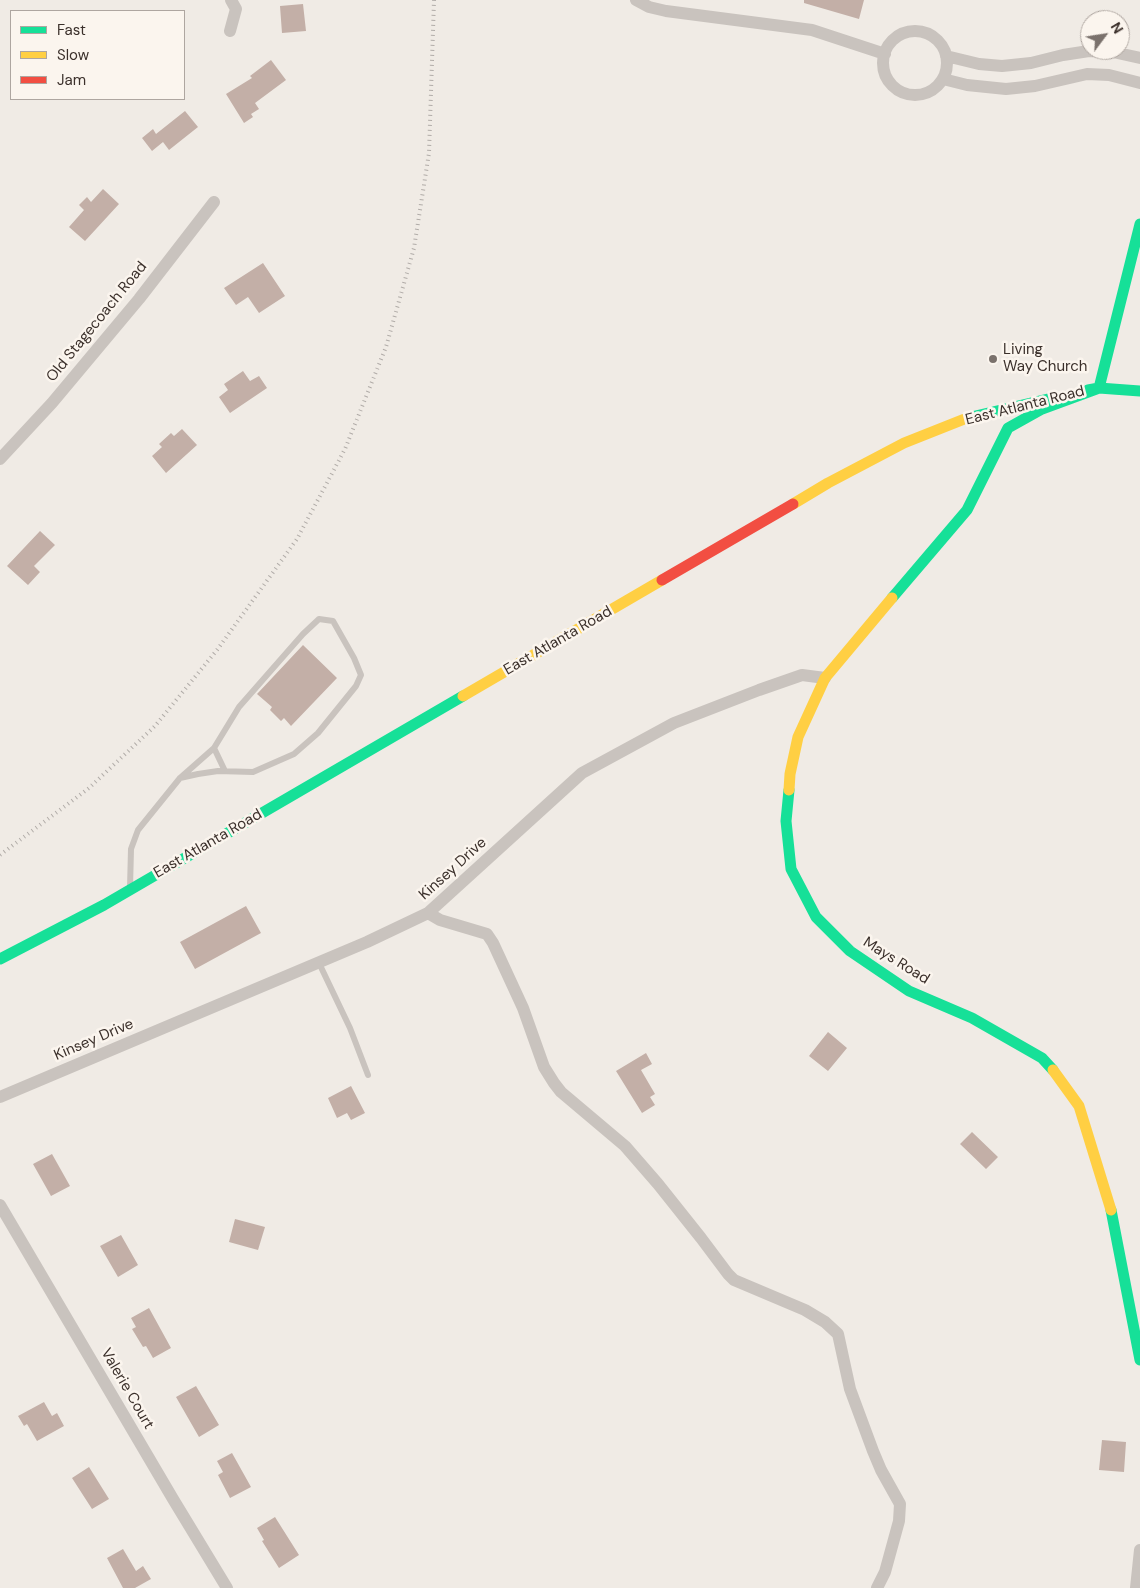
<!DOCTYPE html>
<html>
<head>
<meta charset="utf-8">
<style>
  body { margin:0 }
  #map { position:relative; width:1140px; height:1588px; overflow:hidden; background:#f0ebe5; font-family:"DM Sans",sans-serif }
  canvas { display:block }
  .legend { position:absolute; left:10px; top:10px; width:175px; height:90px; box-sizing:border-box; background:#fbf5ee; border:1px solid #aea6a0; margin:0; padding:6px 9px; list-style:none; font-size:15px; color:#3b302b }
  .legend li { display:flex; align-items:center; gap:10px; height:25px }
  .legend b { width:25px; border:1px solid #aea6a0 }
  .north { position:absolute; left:1080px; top:10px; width:50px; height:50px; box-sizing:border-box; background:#fbf5ee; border:1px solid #aea6a0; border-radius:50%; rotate:59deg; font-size:14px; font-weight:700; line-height:20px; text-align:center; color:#3b302b }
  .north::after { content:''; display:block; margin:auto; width:18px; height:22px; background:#7a716c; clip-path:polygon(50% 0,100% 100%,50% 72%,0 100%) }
</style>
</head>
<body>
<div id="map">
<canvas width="1140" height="1588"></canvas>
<ul class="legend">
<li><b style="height:6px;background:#16e098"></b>Fast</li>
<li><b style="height:6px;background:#ffcf43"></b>Slow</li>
<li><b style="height:6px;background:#f24e42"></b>Jam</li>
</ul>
<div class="north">N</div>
</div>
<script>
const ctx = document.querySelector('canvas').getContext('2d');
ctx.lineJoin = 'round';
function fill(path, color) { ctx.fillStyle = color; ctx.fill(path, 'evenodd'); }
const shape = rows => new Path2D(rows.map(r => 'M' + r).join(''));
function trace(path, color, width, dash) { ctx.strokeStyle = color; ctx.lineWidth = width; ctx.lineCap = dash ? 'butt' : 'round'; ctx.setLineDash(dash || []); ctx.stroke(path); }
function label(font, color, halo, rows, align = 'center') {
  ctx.font = font + ' "DM Sans",sans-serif'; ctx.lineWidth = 5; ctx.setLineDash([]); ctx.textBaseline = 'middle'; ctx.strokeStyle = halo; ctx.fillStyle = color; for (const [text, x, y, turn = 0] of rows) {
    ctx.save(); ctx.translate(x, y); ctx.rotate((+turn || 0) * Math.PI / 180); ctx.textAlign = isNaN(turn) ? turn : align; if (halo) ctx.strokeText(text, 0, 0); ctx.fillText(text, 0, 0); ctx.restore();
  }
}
fill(shape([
  [804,0,864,0,859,19,804,3],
  [303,4,306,31,282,33,280,6],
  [271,60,286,80,255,103,259,109,251,114,253,117,244,123,226,94,252,78,250,76],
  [185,111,198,127,169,150,163,142,152,151,142,138,153,129,156,134],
  [103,189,119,204,85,241,69,227,84,210,79,205,87,197,91,202],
  [263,263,285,296,259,313,248,297,236,305,224,288],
  [243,371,250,381,259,376,267,388,230,413,219,397,228,390,224,384],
  [182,429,197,445,166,473,152,456,162,447,159,444,171,433,174,436],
  [40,531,55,545,34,566,40,572,28,585,7,566],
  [303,645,337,678,291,726,284,718,281,721,270,710,272,707,257,694],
  [246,906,261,933,195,969,180,942],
  [828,1032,847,1048,828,1071,809,1056],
  [646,1053,652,1064,641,1070,655,1094,650,1097,655,1105,642,1113,616,1071],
  [351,1086,365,1113,351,1120,347,1113,337,1118,328,1098],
  [972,1132,998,1157,986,1169,960,1144],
  [52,1154,70,1186,51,1196,33,1164],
  [235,1219,265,1227,258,1250,229,1242],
  [121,1235,138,1265,118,1277,100,1246],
  [149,1308,171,1348,153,1358,146,1346,143,1347,132,1329,136,1327,131,1318],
  [196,1386,219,1425,199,1437,176,1397],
  [44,1402,52,1416,57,1413,64,1426,37,1441,27,1424,24,1426,18,1416],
  [1102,1440,1126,1442,1124,1472,1099,1470],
  [232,1453,251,1487,230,1498,218,1475,223,1472,217,1461],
  [89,1467,109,1499,92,1509,72,1478],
  [275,1517,299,1555,279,1568,262,1541,264,1540,257,1528],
  [123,1549,136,1571,143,1566,151,1579,135,1588,123,1588,107,1558]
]), '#c3afa7');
trace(shape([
  [214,748,225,771],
  [130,888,131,849,138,830,180,778,214,748,239,707,303,634,319,619,333,621,354,658,361,675,356,686,318,733,294,754,253,772,218,771,198,774,180,778],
  [319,963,350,1028,368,1075]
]), '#c9c3be', 6);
trace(shape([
  [636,0,649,7,666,11,812,30,885,54],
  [230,31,236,9,231,0],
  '883 63a32 32 0 1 1 64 0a32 32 0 1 1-64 0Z',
  [946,56,979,64,1002,66,1031,63,1063,55,1089,51,1113,52,1140,58],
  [943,79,967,85,1006,89,1035,86,1087,74,1109,75,1140,83],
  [0,459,52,403,139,299,214,202],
  [428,913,440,920,487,934,493,943,523,1008,544,1067,554,1083,561,1092,625,1146,658,1184,701,1238,728,1274,734,1280,805,1310,825,1322,838,1334,850,1389,873,1451,881,1470,900,1504,899,1521,885,1572,877,1588],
  [0,1097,367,942,428,913,582,773,674,723,759,690,802,675,825,678],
  [0,1205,173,1499,227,1588],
  [1136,1588,1140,1550]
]), '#c9c3be', 12);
trace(shape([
  [1088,390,1099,388,1140,391],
  [967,418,1048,399],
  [892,598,967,510,1008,428,1042,409,1099,388,1140,224],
  [789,790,786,821,791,869,816,917,850,951,909,991,972,1018,1042,1058,1053,1070],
  [0,959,104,905,463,696],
  [1111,1210,1140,1360]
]), '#16e098', 11);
trace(shape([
  [793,504,828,483,904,443,967,418],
  [463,696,662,580],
  [789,790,790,774,798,737,825,678,892,598],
  [1053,1070,1079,1106,1111,1210]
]), '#ffcf43', 11);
trace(shape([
  [662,580,793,504]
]), '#f24e42', 11);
trace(shape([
  [0,855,89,788,155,726,217,650,297,539,345,449,386,347,414,248,429,153,434,0]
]), '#b1aca8', 4, [1, 4]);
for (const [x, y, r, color] of [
  [993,359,5,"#7a716c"]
]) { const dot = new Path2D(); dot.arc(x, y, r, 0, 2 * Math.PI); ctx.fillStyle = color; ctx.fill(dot); trace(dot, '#fbf5ee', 2); }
label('15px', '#3b302b', '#fbf5ee', [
  ["Old Stagecoach Road",97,322,-51],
  ["East Atlanta Road",1025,406,-14],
  ["East Atlanta Road",558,641,-30],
  ["East Atlanta Road",208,844,-30],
  ["Kinsey Drive",453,869,-42],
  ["Mays Road",896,961,32],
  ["Kinsey Drive",94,1040,-23],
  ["Valerie Court",127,1389,60]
]);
label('15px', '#3b302b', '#fbf5ee', [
  ["Living",1003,350],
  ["Way Church",1003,367]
], 'left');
</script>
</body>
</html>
